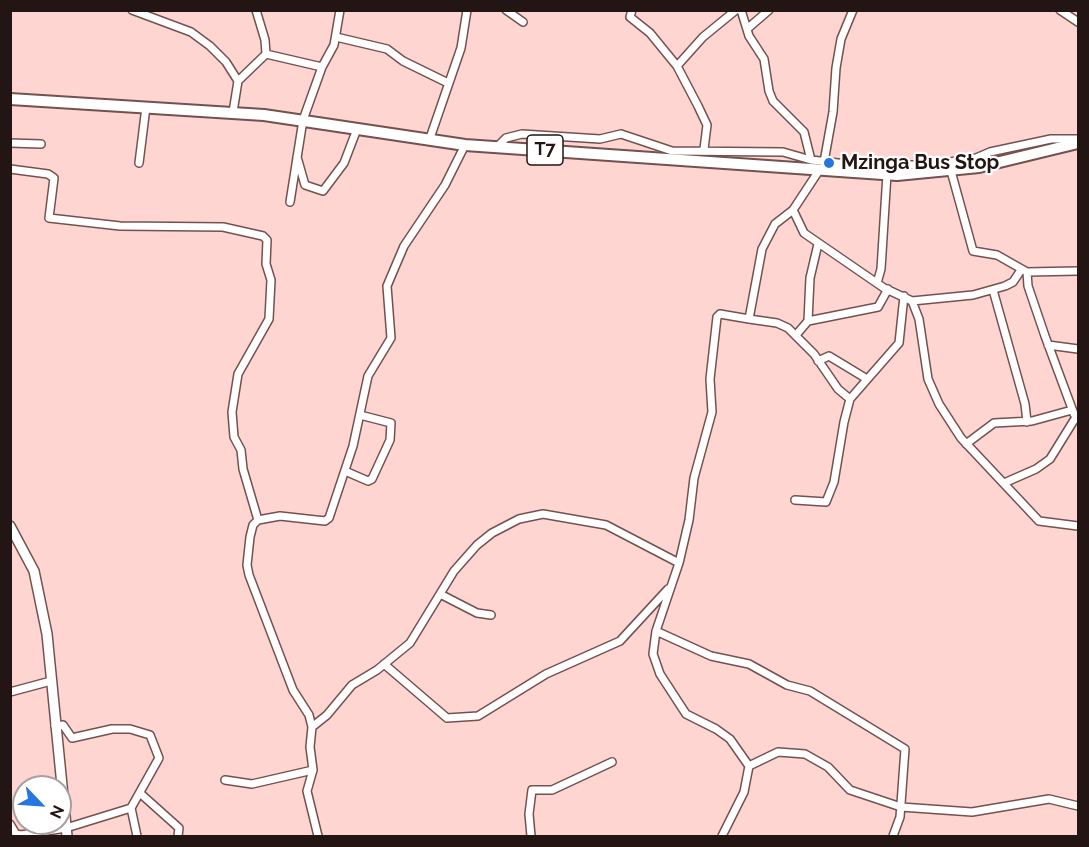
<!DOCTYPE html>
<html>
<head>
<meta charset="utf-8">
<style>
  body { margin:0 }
  #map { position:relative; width:1089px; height:847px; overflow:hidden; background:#fed5d1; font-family:Raleway,sans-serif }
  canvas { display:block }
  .frame { position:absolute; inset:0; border:12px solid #231514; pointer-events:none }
  .north { position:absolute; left:12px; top:775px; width:60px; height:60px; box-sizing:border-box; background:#fff; border:2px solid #a7a1a1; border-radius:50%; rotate:115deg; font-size:16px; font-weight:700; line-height:24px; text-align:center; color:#231514 }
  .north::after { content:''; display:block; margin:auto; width:21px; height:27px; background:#2676e1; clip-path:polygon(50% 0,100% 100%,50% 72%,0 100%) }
</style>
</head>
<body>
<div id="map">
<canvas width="1089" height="847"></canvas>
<div class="frame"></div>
<div class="north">N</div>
</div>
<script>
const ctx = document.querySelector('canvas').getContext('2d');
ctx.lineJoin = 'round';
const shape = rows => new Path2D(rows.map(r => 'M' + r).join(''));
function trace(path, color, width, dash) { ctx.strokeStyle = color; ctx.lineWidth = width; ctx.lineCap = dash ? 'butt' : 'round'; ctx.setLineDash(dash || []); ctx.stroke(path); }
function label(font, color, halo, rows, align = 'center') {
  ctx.font = font + ' Raleway,sans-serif'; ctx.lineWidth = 4.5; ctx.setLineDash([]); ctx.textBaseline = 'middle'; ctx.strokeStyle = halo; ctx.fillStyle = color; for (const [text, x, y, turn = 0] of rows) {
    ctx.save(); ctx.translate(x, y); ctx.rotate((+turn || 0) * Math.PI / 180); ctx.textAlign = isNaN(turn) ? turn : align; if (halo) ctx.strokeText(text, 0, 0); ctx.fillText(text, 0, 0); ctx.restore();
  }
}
const minor = shape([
  [132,10,191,32,210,46,226,62,238,81,233,112],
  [506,10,523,22],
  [632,10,630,17,650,33,677,66,698,106,707,125,704,149],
  [741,10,749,36,764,59,769,91,773,101,804,132,811,160],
  [1060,10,1078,22],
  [747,29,769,10],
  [336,37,387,49,403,61,448,83],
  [266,54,322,67],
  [677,66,703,37,736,10],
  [238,81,266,54,265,40,256,10],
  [430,138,461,48,467,10],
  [10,143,41,144],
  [498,146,506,138,522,134,600,139,621,134,672,151,783,152,811,160,856,165,931,165,976,158,990,152,1051,139,1078,139],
  [297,157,305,185,323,191,344,163,357,129],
  [824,162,833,112,836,68,841,39,853,10],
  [139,163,146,107],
  [10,169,48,174,54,178,49,218,120,226,223,227,263,236,267,240,266,264,271,280,269,319,238,374,232,412,234,437,241,450,243,469,258,520],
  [820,169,793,210,804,233,884,288,912,301,919,319,928,379,939,404,961,438,1039,521,1078,526],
  [951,171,973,251,997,255,1027,272,1078,271],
  [290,202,303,120,322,67,334,45,340,10],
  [1027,272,1028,286,1045,336,1074,414,1078,419],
  [877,283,881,269,887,174],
  [993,290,1025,404,1027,422],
  [912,301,973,295,1005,286,1013,282,1021,270],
  [749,319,777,323,788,328,814,354,838,389,850,399],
  [808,321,810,278,818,244],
  [796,335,808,321,878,307,888,289],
  [1048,345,1078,349],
  [818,361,829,356,867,379],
  [966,444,994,423,1032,421,1072,410],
  [345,471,368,481,372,479,390,440,391,423,360,415],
  [1004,483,1036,469,1050,459,1076,417],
  [795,500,826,502,834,482,844,422,850,399,899,343,904,296],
  [440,594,477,613,491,615],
  [656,631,711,656,749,664,787,685,810,691,905,749,900,817,893,836],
  [384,664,447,718,478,716,546,674,620,641,668,589],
  [10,692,51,681],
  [55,726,63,725,72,738,112,729,130,729,150,735,159,758,131,808,137,836],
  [312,727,327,715,352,685,377,670,410,643,454,571,477,545,492,533,519,519,543,514,606,525,679,563],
  [749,766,778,752,805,754,828,767,850,790,901,807,972,812,1049,799,1078,806],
  [225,780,252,784,313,770],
  [141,794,179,828,178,836],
  [10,824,16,834,21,835,66,828,131,808],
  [318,836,307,791,313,770,310,747,312,727,309,715,293,690,249,575,247,565,250,537,253,525,258,520,280,516,325,521,329,518,353,446,368,376,391,338,387,286,404,246,445,185,465,145],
  [531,836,529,814,532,790,552,790,612,762],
  [722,836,744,792,749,766,730,739,716,729,686,714,660,674,653,654,656,631,679,563,689,520,694,478,712,412,710,379,717,317,720,314,749,319,762,249,775,224,793,210]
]);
const major = shape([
  [10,526,34,571,47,634,67,836]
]);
const highway = shape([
  [10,99,264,115,465,145,897,175,979,167,1078,143]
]);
trace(minor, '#73514e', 10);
trace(major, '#73514e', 12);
trace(highway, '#73514e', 14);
trace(minor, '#fff', 7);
trace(major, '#fff', 9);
trace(highway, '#fff', 10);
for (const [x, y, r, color] of [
  [829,163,6,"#2676e1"]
]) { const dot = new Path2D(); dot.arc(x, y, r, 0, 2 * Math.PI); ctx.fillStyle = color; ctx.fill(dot); trace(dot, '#fff', 2); }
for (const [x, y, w] of [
  [545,150,36]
]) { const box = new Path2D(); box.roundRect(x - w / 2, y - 15, w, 30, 4.5); ctx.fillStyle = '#fff'; ctx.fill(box); trace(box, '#231514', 1.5); }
label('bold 18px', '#231514', null, [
  ["T7",545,150]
]);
label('bold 20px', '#231514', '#fff', [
  ["Mzinga Bus Stop",841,163]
], 'left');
</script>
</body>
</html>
